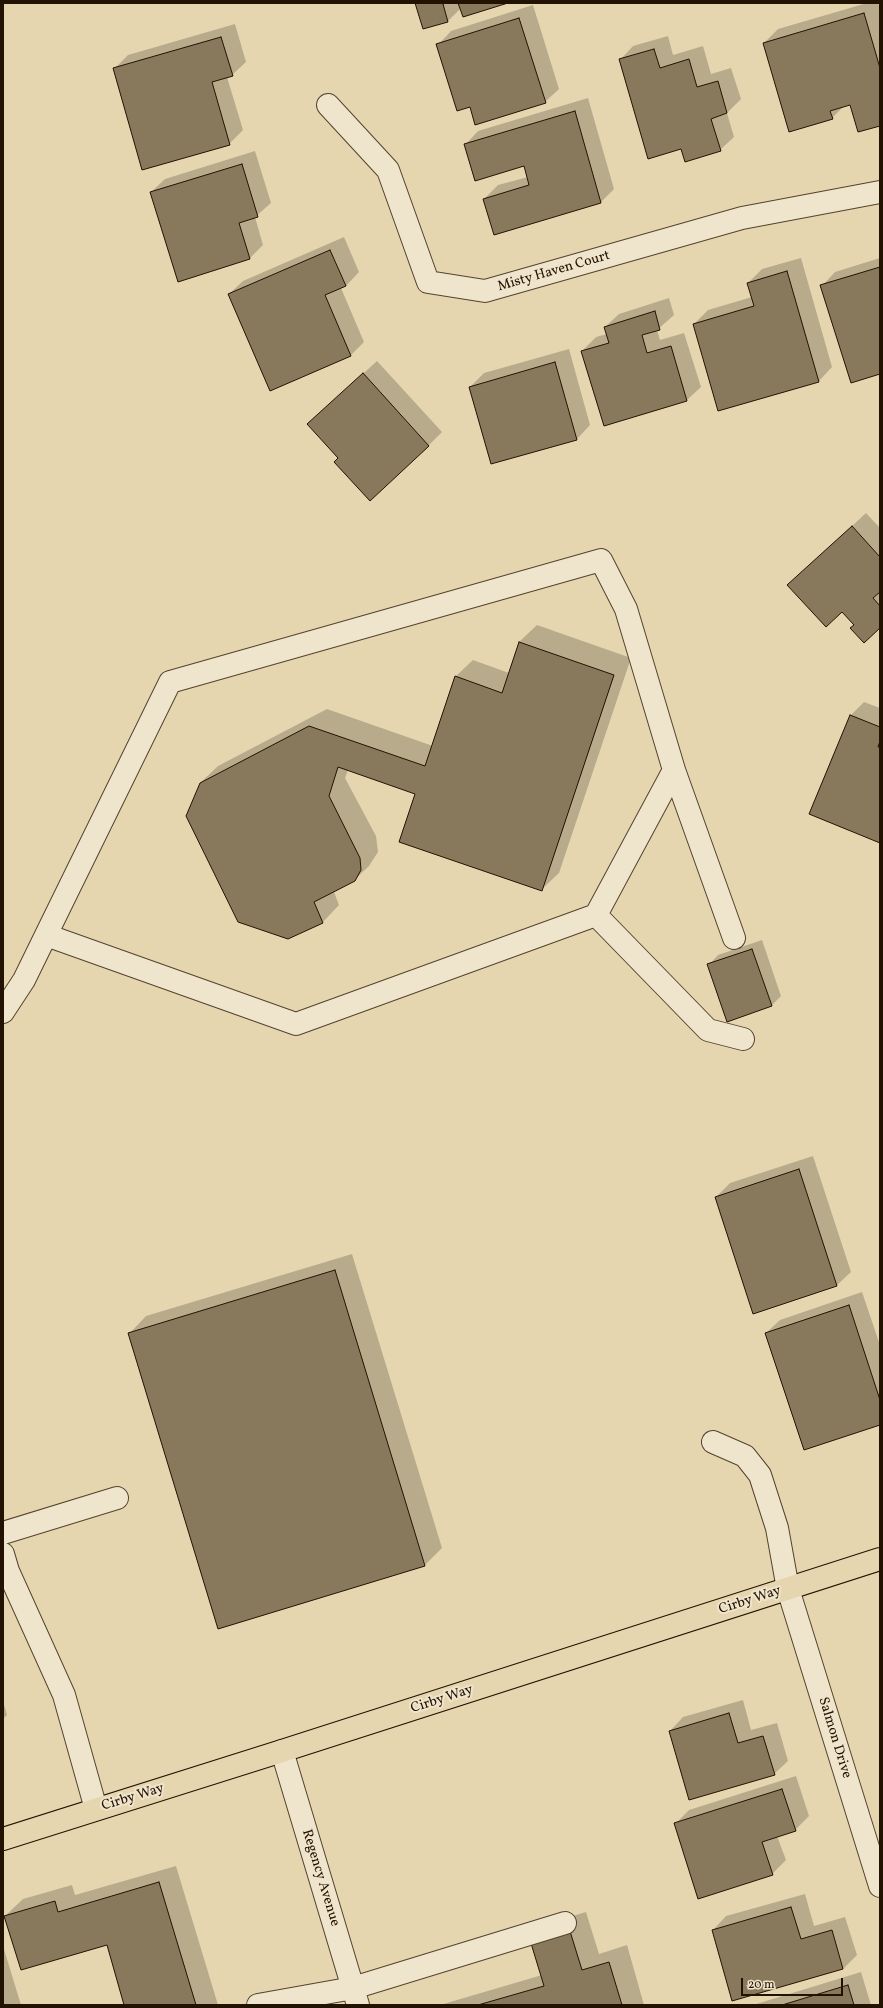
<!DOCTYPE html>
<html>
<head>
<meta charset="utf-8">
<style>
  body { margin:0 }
  #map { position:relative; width:883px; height:2008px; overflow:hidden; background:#e6d6b0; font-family:Vollkorn,serif }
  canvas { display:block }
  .frame { position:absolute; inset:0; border:4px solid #221201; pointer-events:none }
  .scale { position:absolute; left:741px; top:1978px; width:102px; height:18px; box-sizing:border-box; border:2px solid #221201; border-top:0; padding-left:5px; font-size:12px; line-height:14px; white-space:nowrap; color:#221201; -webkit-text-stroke:3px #efe4cc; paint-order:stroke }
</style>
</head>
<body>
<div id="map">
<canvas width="883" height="2008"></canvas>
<div class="frame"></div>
<div class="scale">20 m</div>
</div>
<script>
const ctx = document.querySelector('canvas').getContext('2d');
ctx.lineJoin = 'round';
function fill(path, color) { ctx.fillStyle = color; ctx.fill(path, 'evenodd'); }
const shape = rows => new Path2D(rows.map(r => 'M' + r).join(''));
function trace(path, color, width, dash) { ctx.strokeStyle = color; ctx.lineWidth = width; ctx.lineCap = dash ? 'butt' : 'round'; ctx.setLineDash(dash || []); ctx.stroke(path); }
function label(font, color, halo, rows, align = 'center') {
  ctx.font = font + ' Vollkorn,serif'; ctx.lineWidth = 4; ctx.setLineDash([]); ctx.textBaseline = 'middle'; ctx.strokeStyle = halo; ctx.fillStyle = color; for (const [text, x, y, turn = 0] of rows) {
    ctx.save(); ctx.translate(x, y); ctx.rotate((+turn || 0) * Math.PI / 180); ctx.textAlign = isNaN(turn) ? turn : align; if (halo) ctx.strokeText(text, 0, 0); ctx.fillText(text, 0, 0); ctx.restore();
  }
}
fill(shape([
  [416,3,504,3,461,8,448,21],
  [867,3,878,3,880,9,880,125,851,104,844,106,832,118,764,43,778,29],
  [533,5,559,89,545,102,471,106,438,45,451,31],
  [235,24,246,62,232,75,227,77,243,130,229,144,114,69,128,55],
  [668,36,673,55,703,46,711,74,731,68,741,99,727,113,734,137,720,150,682,148,620,60,633,46],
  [588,98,614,189,601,202,484,199,498,185,528,177,525,165,465,145,478,131],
  [255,151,271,203,255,217,263,245,249,259,151,192,165,179],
  [344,237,359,272,346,286,341,288,364,342,351,355,229,294,243,281],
  [801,258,832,367,819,381,694,324,708,310,752,297,748,283,762,269],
  [880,258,880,373,822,286,835,272],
  [669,298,674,315,657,330,660,340,684,333,701,387,687,400,604,425,582,351,596,337,607,334,605,327,619,314],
  [569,349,590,425,577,439,492,463,470,387,484,373],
  [377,361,442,432,428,446,339,458,322,411],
  [866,513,880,528,880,627,855,625,842,611,789,585],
  [537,625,631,658,559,873,541,890,416,793,348,770,345,778,376,836,378,852,369,866,351,883,334,892,339,905,322,923,200,783,218,766,327,709,433,746,455,677,473,660,509,673,519,642],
  [864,702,880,708,880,842,851,715],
  [762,940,781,996,771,1006,709,965,718,955],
  [813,1156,851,1272,837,1285,754,1313,716,1197,730,1183],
  [352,1254,442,1548,425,1565,129,1334,146,1316],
  [862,1292,880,1345,880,1424,766,1333,780,1320],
  [743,1700,751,1730,777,1723,788,1761,774,1774,670,1731,683,1717],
  [3,1701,7,1715,3,1719],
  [796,1776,809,1816,795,1830,777,1836,786,1860,772,1874,675,1824,689,1810],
  [176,1866,218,2005,125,2005,107,1943,5,1916,23,1899,72,1885,75,1895],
  [805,1894,814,1926,845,1917,857,1955,843,1969,732,2000,713,1930,726,1916],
  [586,1912,599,1954,627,1945,644,2005,440,2005,542,1975,549,1923],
  [3,1946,21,2005,3,2005],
  [861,1972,871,2005,753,2005]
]), '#0003');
const building = shape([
  [415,3,446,3,443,4,448,22,423,29,415,3],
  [458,3,508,3,463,17,458,3],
  [864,13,880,68,880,126,858,132,850,105,830,111,833,119,789,132,763,43,864,13],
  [519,18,546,103,475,125,470,107,457,111,436,44,519,18],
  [221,37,233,76,212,82,230,145,142,170,113,68,221,37],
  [654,49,660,68,689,59,697,87,718,81,727,113,711,119,721,151,685,162,681,149,648,159,619,59,654,49],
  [575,111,601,203,494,235,483,199,529,185,524,166,475,181,464,144,575,111],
  [242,164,258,217,239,223,250,259,178,282,150,192,242,164],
  [330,250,346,286,325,295,351,356,270,391,228,294,330,250],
  [880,267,880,374,851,383,820,285,880,267],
  [787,271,819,382,718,411,693,324,754,306,747,283,787,271],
  [655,311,660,330,642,335,647,353,671,346,687,401,604,426,581,351,609,343,604,327,655,311],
  [555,362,577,440,491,464,469,387,555,362],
  [363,373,429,446,370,501,334,462,338,458,307,424,363,373],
  [852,526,880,557,880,592,873,598,880,606,880,628,864,643,850,628,854,625,842,612,826,627,787,585,852,526],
  [519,642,614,675,542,891,399,842,415,794,338,767,329,796,360,858,361,870,355,881,314,902,323,923,288,939,238,922,186,816,200,783,309,726,425,766,455,676,502,693,519,642],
  [850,715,880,727,880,741,878,747,880,747,880,843,809,814,850,715],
  [752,949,772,1006,727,1022,707,964,752,949],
  [799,1169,837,1286,753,1314,715,1197,799,1169],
  [335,1270,425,1566,218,1629,128,1333,335,1270],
  [849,1305,880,1400,880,1425,804,1450,765,1333,849,1305],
  [729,1713,738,1743,763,1736,775,1775,689,1800,669,1731,729,1713],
  [782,1789,796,1831,762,1842,773,1875,698,1899,674,1823,782,1789],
  [159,1882,196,2005,124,2005,107,1945,21,1970,4,1916,55,1901,58,1912,159,1882],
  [791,1907,801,1939,832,1930,843,1969,732,2001,712,1930,791,1907],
  [569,1928,582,1970,609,1962,622,2005,478,2005,544,1986,530,1940,569,1928],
  [848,1985,854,2005,782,2005,848,1985]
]);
fill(building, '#88785c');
trace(building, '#221201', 1);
const minor = shape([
  [328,105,388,170,428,282,485,291,742,218,880,192],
  [674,770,734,938],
  [596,915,708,1030,743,1039],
  [3,1012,24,980,46,935,170,682,601,560,626,609,674,770,596,915,296,1024,46,935],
  [713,1442,745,1456,760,1475,777,1528,788,1589,880,1886],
  [3,1533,117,1498],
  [3,1554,8,1571,64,1695,96,1809],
  [282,1751,358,2005],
  [258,2005,353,1988,565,1923]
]);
const major = shape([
  [3,1839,282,1751,880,1559]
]);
trace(minor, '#53432d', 24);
trace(major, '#221201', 24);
trace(minor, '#efe4cc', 22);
trace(major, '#e6d6b0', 22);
label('14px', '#221201', '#efe4cc', [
  ["Misty Haven Court",554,272,-16],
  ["Cirby Way",750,1601,-18],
  ["Cirby Way",442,1700,-18],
  ["Salmon Drive",834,1738,73],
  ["Cirby Way",133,1798,-17],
  ["Regency Avenue",320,1878,73]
]);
</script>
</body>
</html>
